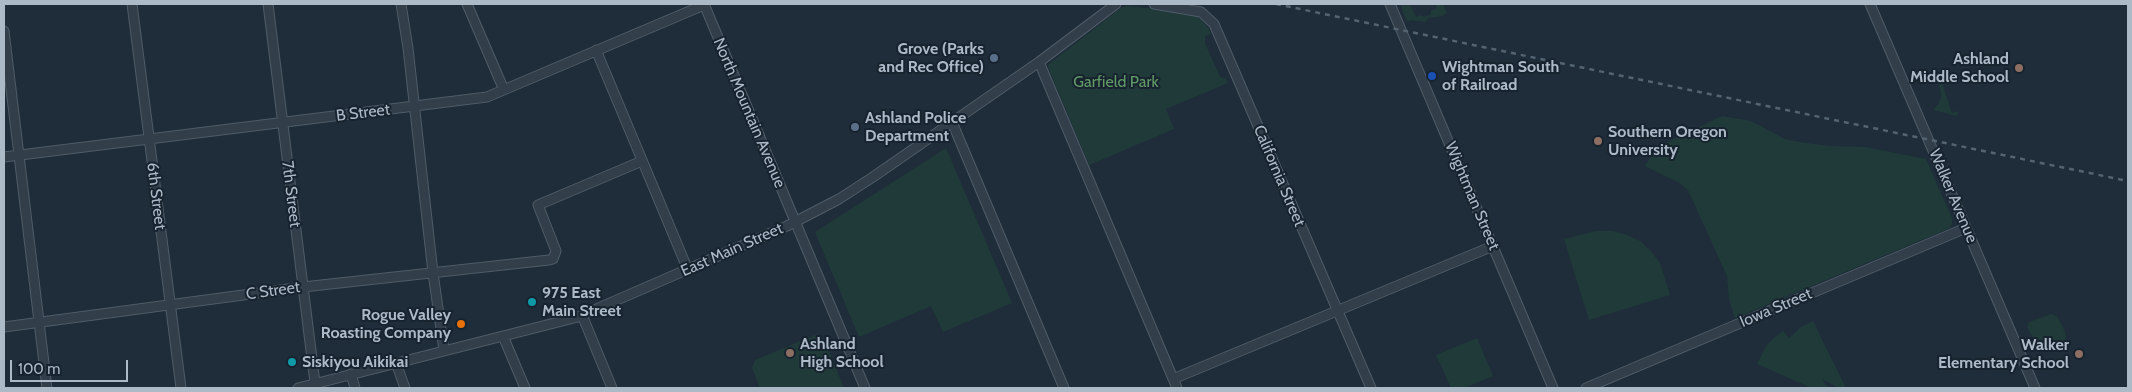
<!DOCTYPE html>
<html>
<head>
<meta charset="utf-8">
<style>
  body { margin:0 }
  #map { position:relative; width:2132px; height:392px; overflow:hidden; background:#1e2d39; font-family:Cabin,sans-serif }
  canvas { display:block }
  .frame { position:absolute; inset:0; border:5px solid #acb9c7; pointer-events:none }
  .scale { position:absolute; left:10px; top:360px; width:118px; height:22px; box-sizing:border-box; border:2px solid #acb9c7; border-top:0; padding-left:6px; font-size:15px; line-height:18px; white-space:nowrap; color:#acb9c7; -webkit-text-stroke:4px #17232e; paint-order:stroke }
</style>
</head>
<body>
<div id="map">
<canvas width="2132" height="392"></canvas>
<div class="frame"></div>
<div class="scale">100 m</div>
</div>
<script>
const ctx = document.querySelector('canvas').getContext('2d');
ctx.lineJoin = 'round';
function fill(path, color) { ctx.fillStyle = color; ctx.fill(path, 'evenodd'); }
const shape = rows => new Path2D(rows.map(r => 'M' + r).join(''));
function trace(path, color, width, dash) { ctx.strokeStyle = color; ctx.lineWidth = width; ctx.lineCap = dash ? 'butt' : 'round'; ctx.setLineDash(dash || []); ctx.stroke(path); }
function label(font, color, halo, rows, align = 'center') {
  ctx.font = font + ' Cabin,sans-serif'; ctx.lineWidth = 4; ctx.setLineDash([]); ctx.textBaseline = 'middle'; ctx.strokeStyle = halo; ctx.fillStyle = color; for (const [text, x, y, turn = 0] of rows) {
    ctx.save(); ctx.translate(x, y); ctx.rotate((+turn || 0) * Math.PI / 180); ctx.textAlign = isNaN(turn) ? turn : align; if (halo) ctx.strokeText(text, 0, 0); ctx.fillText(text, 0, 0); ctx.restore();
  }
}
fill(shape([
  [1400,4,1410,4,1416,17,1421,15,1424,17,1431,14,1431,11,1437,8,1435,4,1443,4,1447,13,1442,16,1428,18,1426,22,1411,20,1407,22],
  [1126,6,1189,12,1198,17,1209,29,1211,34,1205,36,1205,43,1220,77,1226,79,1228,83,1166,109,1174,129,1089,165,1048,67,1049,64,1121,8],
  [1945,75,1945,78,1941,80,1952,113,1958,111,1957,116,1933,110,1939,103,1941,95,1938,79],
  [1722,116,1751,121,1785,139,1799,142,1830,146,1865,147,1926,159,1952,218,1952,224,1950,228,1735,318,1729,300,1727,276,1688,190,1678,182,1645,166,1656,148],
  [946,148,1012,303,943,332,931,306,859,337,815,232],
  [1596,231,1613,231,1627,235,1640,241,1650,250,1660,263,1670,295,1589,320,1564,239],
  [2051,314,2057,316,2063,327,2066,337,2065,340,2049,348,2039,349,2027,327,2029,322],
  [1813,321,1846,388,1839,388,1822,379,1828,388,1812,388,1757,364,1766,346,1774,338,1783,331,1789,338,1801,327],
  [815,335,824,339,844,388,760,388,752,368,755,360],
  [1477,338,1493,376,1464,388,1451,388,1436,355]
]), '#203a3a');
const minor = shape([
  [132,4,181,388],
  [268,4,315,383],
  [401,4,408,48,433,273,444,350],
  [467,4,504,90],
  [704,4,865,388],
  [1154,4,1201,12,1214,24,1371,388],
  [1390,4,1553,388],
  [1870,4,2035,388],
  [4,31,47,388],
  [596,50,688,270],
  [1039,62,1177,388],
  [952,122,1064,388],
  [4,157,487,97,704,5],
  [582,315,612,388],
  [4,327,303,287,549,260,553,259,556,251,538,205,642,161],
  [503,336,525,388],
  [396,363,405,388],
  [351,374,355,388],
  [1173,379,1493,246],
  [298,388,578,317,787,226,839,199,873,177,1039,62,1116,4],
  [1586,388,1966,228]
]);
trace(minor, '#4f5c68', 11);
trace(minor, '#323e4a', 9);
trace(shape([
  [1276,4,2128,181]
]), '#536371', 2.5, [5, 5]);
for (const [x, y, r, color] of [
  [994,58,5,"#5c6f8a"],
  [2019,68,5,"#8d6e63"],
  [1432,76,5,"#1a4fb4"],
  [855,127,5,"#5c6f8a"],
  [1598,141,5,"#8d6e63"],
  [532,302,5,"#0f9aa8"],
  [461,324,5,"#e8710a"],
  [790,353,5,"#8d6e63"],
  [2079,354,5,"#8d6e63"],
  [292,362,5,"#0f9aa8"]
]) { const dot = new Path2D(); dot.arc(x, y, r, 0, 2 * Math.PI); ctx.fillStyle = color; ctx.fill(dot); trace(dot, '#17232e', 2); }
label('bold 16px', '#acb9c7', '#17232e', [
  ["Grove (Parks",984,49,"right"],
  ["and Rec Office)",984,67,"right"],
  ["Ashland",2009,59,"right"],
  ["Middle School",2009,77,"right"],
  ["Wightman South",1442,67],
  ["of Railroad",1442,85],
  ["Ashland Police",865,118],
  ["Department",865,136],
  ["Southern Oregon",1608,132],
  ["University",1608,150],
  ["975 East",542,293],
  ["Main Street",542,311],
  ["Rogue Valley",451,315,"right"],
  ["Roasting Company",451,333,"right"],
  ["Ashland",800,344],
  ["High School",800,362],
  ["Walker",2069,345,"right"],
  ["Elementary School",2069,363,"right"],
  ["Siskiyou Aikikai",302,362]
], 'left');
label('16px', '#619967', '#17232e', [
  ["Garfield Park",1116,82]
]);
label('16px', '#acb9c7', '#17232e', [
  ["B Street",363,113,-7],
  ["North Mountain Avenue",749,113,67],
  ["California Street",1279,176,67],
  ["7th Street",291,194,83],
  ["6th Street",156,196,83],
  ["Wightman Street",1472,196,67],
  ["Walker Avenue",1953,196,67],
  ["East Main Street",732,250,-24],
  ["C Street",273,291,-8],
  ["Iowa Street",1776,308,-23]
]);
</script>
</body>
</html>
